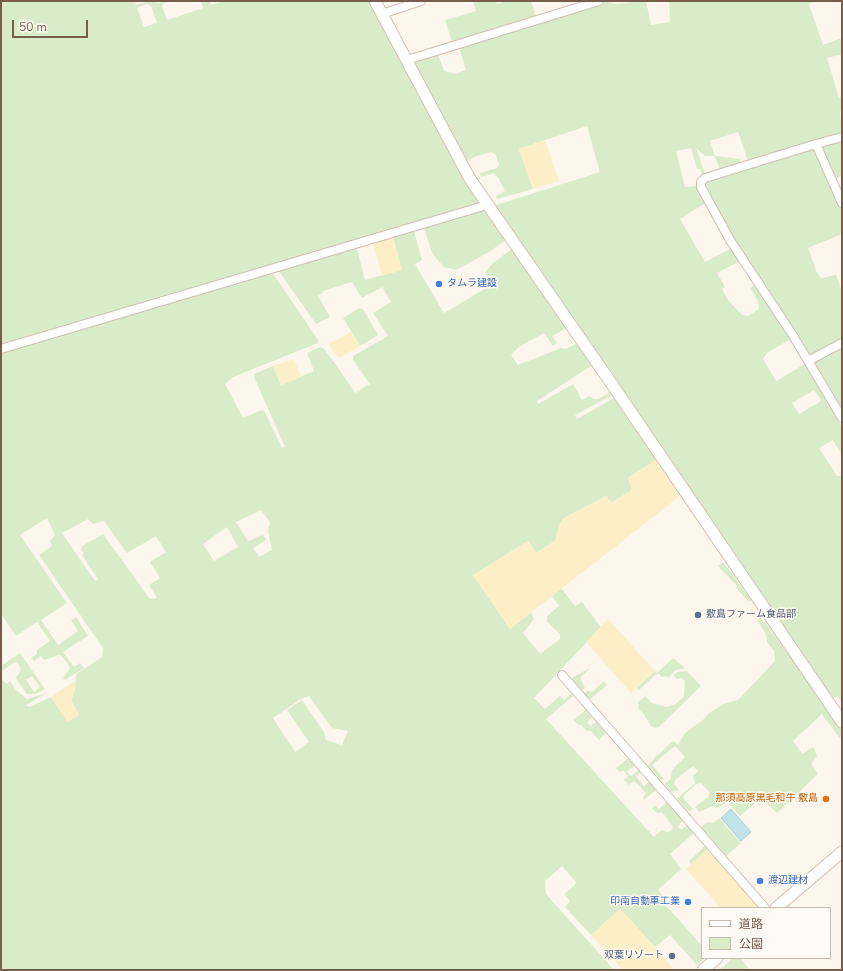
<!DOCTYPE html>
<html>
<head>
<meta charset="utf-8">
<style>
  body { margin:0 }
  #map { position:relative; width:843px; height:971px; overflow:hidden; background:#fdf6ec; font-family:"Nunito Sans","Noto Sans JP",sans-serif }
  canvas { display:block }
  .frame { position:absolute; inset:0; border:2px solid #7a5c4d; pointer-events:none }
  .legend { position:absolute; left:701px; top:907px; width:130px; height:52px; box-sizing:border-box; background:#fffaf3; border:1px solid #cabbb1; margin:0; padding:5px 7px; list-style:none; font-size:12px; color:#7a5c4d }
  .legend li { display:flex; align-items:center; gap:8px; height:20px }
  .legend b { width:20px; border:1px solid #cabbb1 }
  .scale { position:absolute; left:12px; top:20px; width:76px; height:18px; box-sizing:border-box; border:2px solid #7a5c4d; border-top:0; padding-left:5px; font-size:12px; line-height:14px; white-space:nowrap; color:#7a5c4d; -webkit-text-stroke:3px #fffaf3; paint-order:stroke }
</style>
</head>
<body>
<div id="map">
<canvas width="843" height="971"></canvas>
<div class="frame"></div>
<ul class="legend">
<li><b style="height:5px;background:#fff"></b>道路</li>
<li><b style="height:11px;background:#d8ecc9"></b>公園</li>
</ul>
<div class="scale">50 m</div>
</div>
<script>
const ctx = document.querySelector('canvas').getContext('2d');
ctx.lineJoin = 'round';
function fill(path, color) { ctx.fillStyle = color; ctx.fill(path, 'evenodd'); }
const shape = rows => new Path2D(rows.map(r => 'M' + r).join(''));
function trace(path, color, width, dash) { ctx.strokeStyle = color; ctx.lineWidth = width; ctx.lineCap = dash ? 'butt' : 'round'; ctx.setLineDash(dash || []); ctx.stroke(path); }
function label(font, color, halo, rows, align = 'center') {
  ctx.font = font + ' "Nunito Sans","Noto Sans JP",sans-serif'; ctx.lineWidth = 3; ctx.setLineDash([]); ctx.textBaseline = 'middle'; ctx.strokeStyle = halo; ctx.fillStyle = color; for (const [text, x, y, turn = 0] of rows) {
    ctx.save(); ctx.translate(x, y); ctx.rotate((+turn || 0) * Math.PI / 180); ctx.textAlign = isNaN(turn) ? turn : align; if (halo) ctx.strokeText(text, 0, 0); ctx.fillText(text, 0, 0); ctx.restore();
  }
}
fill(shape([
  [1,1,135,1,136,5,150,1,156,1,157,3,171,1,164,3,162,6,167,20,203,8,201,1,209,1,211,5,224,1,370,1,404,64,438,54,444,71,456,74,466,70,459,47,605,1,616,4,646,1,651,25,670,22,669,1,816,1,809,4,823,45,842,38,842,54,827,58,839,98,842,97,842,110,840,111,842,132,748,161,738,132,710,141,715,156,740,159,741,164,720,170,715,156,705,156,696,148,705,174,702,175,700,169,697,169,691,148,676,151,685,187,696,186,707,202,680,219,705,262,732,248,740,261,717,273,725,287,722,289,728,300,742,315,748,316,759,309,758,301,750,288,755,285,767,304,773,298,746,262,704,194,703,190,706,182,812,149,816,151,842,210,842,234,808,248,817,273,821,278,836,275,842,291,842,423,822,388,822,380,815,368,816,361,825,356,824,354,811,361,805,360,793,341,789,340,767,353,763,359,776,381,805,364,842,428,842,451,840,452,833,440,819,448,837,476,842,476,842,703,837,697,833,698,666,456,628,478,632,490,611,503,606,496,564,518,560,523,555,541,536,553,528,541,473,575,510,629,531,612,534,619,523,633,540,654,560,639,560,634,547,622,547,616,559,606,552,596,561,588,575,606,582,602,601,627,534,698,545,709,560,696,564,700,571,694,573,696,546,719,654,837,662,830,667,832,671,831,673,827,662,812,657,813,652,808,656,805,659,809,668,801,684,820,677,826,681,830,688,824,695,832,670,854,681,869,658,890,666,899,664,903,702,946,702,958,705,958,697,965,670,935,655,947,620,909,591,935,565,907,570,901,564,894,575,885,576,882,562,866,545,881,546,894,614,970,1,970,1,678,6,684,10,681,16,690,27,699,47,693,26,705,30,707,51,697,68,722,79,715,71,700,75,691,76,674,102,657,103,648,39,555,52,546,50,541,55,535,47,518,20,535,67,603,41,620,58,645,78,631,71,620,76,617,88,636,63,652,74,667,80,663,84,668,65,680,63,678,70,668,63,657,59,655,44,660,41,656,34,661,31,658,37,654,37,650,50,641,37,622,16,636,1,614],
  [147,4,151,6,157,23,144,27,137,8],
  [587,126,600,172,484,209,460,166,474,157,491,152,496,155,499,165,497,168,480,173,481,177,494,173,499,179,505,191,496,196,497,199,533,189,519,149],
  [422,222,432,252,436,258,444,267,456,270,489,252,506,240,512,249,493,263,485,272,491,285,444,313,415,264,422,260,414,231,393,237,401,270,365,280,357,249,352,250,351,243],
  [276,267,316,324,330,317,318,296,324,292,323,291,352,282,362,298,382,287,391,302,373,313,388,336,353,356,353,360,370,384,355,393,337,366,323,348,320,347,307,353,314,371,281,385,273,366,254,374,254,377,285,447,282,448,265,412,262,410,243,418,225,384,233,377,318,343,318,340,274,275,272,273,257,277,255,274],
  [569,318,628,404,623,407,616,397,577,419,575,415,614,394,612,391,598,399,594,399,589,396,582,400,573,384,538,404,537,401,591,366,592,362,579,342,566,349,561,348,518,365,511,355,519,347,544,333,553,346,557,343,552,336,567,328,563,321],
  [814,390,821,401,799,414,792,403],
  [261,510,270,522,268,531,272,550,259,557,253,548,266,540,263,535,248,541,236,522],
  [88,519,93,524,104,521,127,553,156,536,166,552,150,562,160,578,149,585,157,598,150,599,103,534,82,546,81,550,84,553,82,555,98,579,95,581,62,533],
  [227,527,238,547,214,561,203,544],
  [309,696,332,728,348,731,342,745,326,740,324,732,302,700,287,710,309,742,295,752,273,718,301,699],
  [473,1,496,1,497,4,507,1,531,1,536,16,452,42,445,20,476,11],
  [842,138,842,176,835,179,822,151,823,147,825,144],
  [359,308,363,309,377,333,377,336,360,346,343,318],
  [723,562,751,600,749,602,736,588,737,586,718,566],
  [761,617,842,728,842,741,822,714,793,741,803,754,812,747,814,748,817,756,811,764,818,774,777,813,761,798,740,816,728,802,719,807,716,808,713,806,699,812,695,807,708,797,710,793,701,783,696,784,684,795,683,798,693,809,689,812,677,799,695,783,693,776,698,771,693,766,675,780,674,784,679,790,671,792,664,784,671,779,672,770,685,757,675,746,652,765,664,779,661,780,648,766,656,756,662,752,667,746,674,741,678,745,685,733,704,719,708,714,723,704,738,700,775,661,774,651,767,642,766,634,757,620],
  [20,653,45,689,35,694,27,694,19,683,16,678,21,669,18,663,15,662,1,672,1,666],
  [32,676,40,687,34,692,26,680],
  [673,658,685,668,676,670,668,678,666,676,662,677,659,674,655,675,639,690,637,688,655,671,657,673],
  [590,668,580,678,585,688,580,692,571,682,573,677],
  [687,671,701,686,659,727,655,728,651,726,643,713,639,710,638,702,645,696,652,703,666,707,676,704,684,696,685,681,681,678,677,679,673,675,678,672],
  [604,681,607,685,588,701,582,694,587,691,592,692],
  [586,710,592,718,587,722,590,726,596,722,606,733,599,740,591,731,587,731,581,725,579,725,573,720],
  [629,758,635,765,627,772,631,776,639,770,641,772,636,776,644,786,650,781,657,789,644,800,643,798,646,793,634,781,629,785,624,780,628,776,623,770,620,772,616,768],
  [719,818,741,843,725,857,700,828,706,823,711,822,713,823],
  [705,846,708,849,691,864,689,861],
  [733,958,740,958,750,970,719,970]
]), '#d8ecc9');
fill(shape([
  [545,140,559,181,533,189,519,149],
  [393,237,402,270,382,276,373,243],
  [351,332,360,346,341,357,336,356,329,344],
  [294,359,301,377,281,385,273,366],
  [655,460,680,496,510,629,473,575,528,541,537,553,555,541,560,523,564,518,606,496,612,503,632,490,628,478],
  [608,619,655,671,631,693,586,642],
  [75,681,75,691,71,700,79,715,67,722,51,697],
  [708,849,758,906,758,908,721,908,686,869],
  [620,909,629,918,675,970,623,970,591,935]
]), '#fcefc7');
const water = shape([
  [731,809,751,832,741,841,721,818,731,809]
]);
fill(water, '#bfe3e8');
trace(water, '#a5d3da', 1);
const street = shape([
  [382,14,421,1],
  [407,60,599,1],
  [816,144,842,137],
  [842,203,816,144,705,178,701,182,701,187,730,240,792,334,842,418],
  [1,349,487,205],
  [808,361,842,343],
  [562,675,765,908]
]);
const secondary = shape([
  [375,1,470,179,618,393,842,722],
  [776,908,842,852],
  [703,970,717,958]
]);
trace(street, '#d1beb0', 10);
trace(secondary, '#d6c0b0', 13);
trace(street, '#fff', 8);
trace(secondary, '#fff', 11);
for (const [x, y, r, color] of [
  [439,284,4,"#3f7fe0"],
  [698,615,4,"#5c6f8a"],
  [826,799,4,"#e8710a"],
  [760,881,4,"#3f7fe0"],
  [688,902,4,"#3f7fe0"],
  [672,956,4,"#5c6f8a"]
]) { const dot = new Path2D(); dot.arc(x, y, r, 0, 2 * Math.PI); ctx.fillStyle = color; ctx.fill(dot); trace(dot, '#fffaf3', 1.5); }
label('10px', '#366cbe', '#fffaf3', [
  ["タムラ建設",447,284],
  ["渡辺建材",768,881],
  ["印南自動車工業",680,902,"right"]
], 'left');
label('10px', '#4e5e75', '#fffaf3', [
  ["敷島ファーム食品部",706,615],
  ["双葉リゾート",664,956,"right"]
], 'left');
label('10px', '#c56008', '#fffaf3', [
  ["那須高原黒毛和牛 敷島",818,799]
], 'right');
</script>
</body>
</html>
